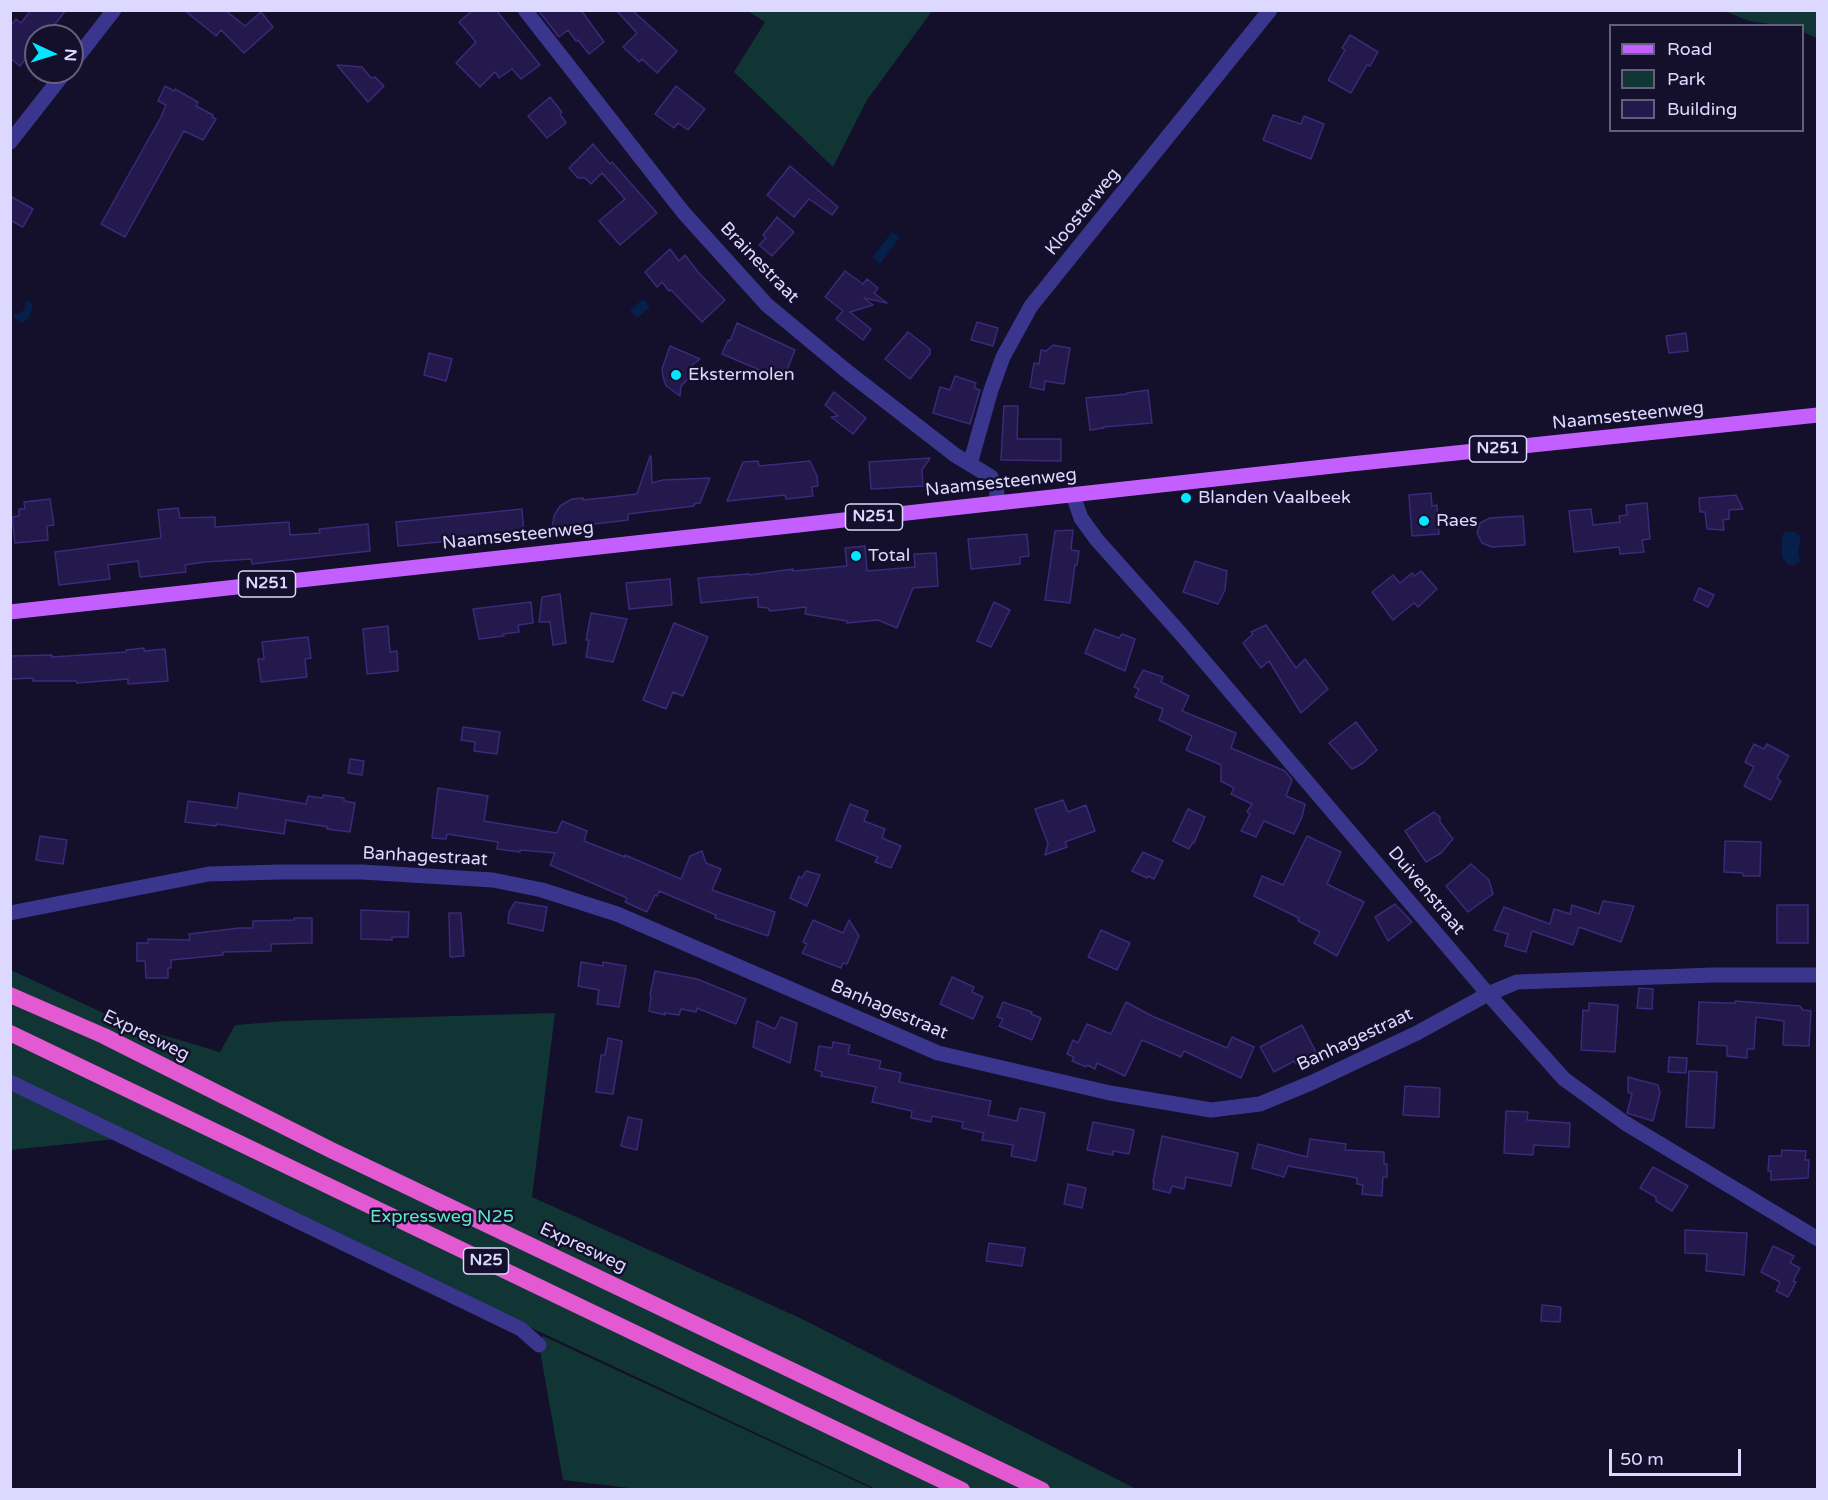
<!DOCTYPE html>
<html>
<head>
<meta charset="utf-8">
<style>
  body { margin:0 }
  #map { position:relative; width:1828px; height:1500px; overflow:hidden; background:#140f2a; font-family:"Varela Round",sans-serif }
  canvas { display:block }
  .frame { position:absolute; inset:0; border:12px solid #ddd8ff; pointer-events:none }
  .legend { position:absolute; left:1609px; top:24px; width:195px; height:108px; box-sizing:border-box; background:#140f2a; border:2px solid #645f7f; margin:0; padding:8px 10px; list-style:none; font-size:18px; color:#ddd8ff }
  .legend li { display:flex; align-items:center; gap:12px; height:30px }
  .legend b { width:30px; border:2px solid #645f7f }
  .north { position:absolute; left:24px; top:24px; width:60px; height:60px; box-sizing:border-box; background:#140f2a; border:2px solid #645f7f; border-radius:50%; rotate:94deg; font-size:16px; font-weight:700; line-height:24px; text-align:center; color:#ddd8ff }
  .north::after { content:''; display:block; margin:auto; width:21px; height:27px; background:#04e5ff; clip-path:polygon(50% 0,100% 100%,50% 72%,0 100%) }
  .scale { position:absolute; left:1609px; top:1449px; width:132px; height:27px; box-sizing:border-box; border:3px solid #ddd8ff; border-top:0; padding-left:8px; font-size:18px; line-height:21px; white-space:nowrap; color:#ddd8ff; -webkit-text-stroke:4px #140f2a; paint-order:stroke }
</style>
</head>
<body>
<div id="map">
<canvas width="1828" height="1500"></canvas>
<div class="frame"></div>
<ul class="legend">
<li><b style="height:8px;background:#c45fff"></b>Road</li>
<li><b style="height:16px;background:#113534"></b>Park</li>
<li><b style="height:16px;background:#24194d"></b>Building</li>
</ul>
<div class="north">N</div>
<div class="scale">50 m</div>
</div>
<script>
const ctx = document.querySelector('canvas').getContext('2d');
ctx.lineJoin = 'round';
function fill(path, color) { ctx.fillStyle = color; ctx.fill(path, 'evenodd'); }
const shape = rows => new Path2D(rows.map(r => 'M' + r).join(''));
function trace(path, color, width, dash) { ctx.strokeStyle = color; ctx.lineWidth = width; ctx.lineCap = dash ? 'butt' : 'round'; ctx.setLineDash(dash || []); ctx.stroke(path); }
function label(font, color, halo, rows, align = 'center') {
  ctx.font = font + ' "Varela Round",sans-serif'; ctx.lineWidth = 5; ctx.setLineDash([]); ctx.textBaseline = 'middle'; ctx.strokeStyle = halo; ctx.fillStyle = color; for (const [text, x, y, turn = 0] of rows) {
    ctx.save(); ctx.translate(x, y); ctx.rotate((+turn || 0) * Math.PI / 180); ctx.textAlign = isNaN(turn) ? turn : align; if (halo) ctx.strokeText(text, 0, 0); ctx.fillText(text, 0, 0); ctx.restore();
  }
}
fill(shape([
  [748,11,932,11,867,100,833,167,734,72,765,22],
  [1724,11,1817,11,1817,38,1803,32,1802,26,1776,25,1749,21],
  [11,970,129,1025,220,1052,235,1025,285,1021,555,1013,532,1197,800,1318,1136,1489,876,1489,125,1138,11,1150],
  [543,1336,873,1489,646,1490,563,1480,539,1345]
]), '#113534');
fill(shape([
  [892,232,900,237,880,264,872,258],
  [643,299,650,307,637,318,630,310],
  [26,300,32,303,32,310,29,317,23,323,17,320,13,315,21,312,25,309],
  [1787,531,1795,532,1801,537,1798,551,1800,561,1794,566,1787,564,1782,557,1782,538,1783,534]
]), '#071f4b');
const building = shape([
  [31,10,66,10,46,36,36,36,36,57,30,53,20,66,10,58,10,27,16,19,21,23,31,10],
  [184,10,225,10,245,26,261,12,273,27,244,53,221,30,216,36,184,10],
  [473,10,496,10,540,65,521,79,512,69,499,78,495,72,480,87,456,63,476,42,459,22,473,10],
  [538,10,581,10,604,42,589,54,578,40,576,41,568,30,559,37,538,10],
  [616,10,632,10,677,51,657,73,642,59,639,62,623,47,637,33,616,10],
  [1350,35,1378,52,1370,66,1367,65,1351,93,1328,80,1345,50,1342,48,1350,35],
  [337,65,362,67,371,78,375,77,384,86,368,102,337,65],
  [165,86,174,91,175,89,198,102,196,106,213,115,212,117,216,119,203,140,184,131,125,237,101,224,161,117,166,105,158,101,165,86],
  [676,86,705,109,688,130,678,123,674,128,655,114,676,86],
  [550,97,562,112,560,114,566,123,547,138,528,116,550,97],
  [1273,115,1301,124,1304,116,1324,124,1311,159,1263,140,1273,115],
  [593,144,610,164,612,162,657,213,620,245,599,221,625,199,602,173,591,184,585,178,578,178,569,168,593,144],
  [790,166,838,207,832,215,809,199,794,217,767,195,790,166],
  [10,196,33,209,23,227,10,220,10,196],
  [777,217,794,232,772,256,759,245,766,238,763,235,777,217],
  [670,249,679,261,685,255,698,272,725,300,702,322,671,290,669,291,662,282,657,287,645,272,670,249],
  [845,271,863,284,867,279,878,288,874,293,887,303,864,298,873,305,850,312,871,329,863,340,836,319,843,311,825,297,845,271],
  [977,322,998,328,993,346,971,340,977,322],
  [737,323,795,350,783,380,722,354,728,340,730,341,737,323],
  [908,332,930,349,930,354,910,379,885,359,908,332],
  [1686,333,1688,351,1669,353,1666,336,1686,333],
  [1053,345,1070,348,1064,384,1045,381,1044,390,1030,387,1034,363,1039,364,1041,350,1046,351,1053,345],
  [670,346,700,359,691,366,690,377,681,386,680,396,666,386,663,377,662,369,670,346],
  [429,353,452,359,446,381,424,375,429,353],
  [955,376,976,383,974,388,980,390,970,424,933,413,940,387,950,390,955,376],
  [1148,390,1152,423,1103,427,1104,428,1090,430,1086,398,1127,394,1127,393,1148,390],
  [834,392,866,418,853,434,831,417,838,416,825,405,834,392],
  [1004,406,1018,406,1017,439,1061,439,1061,461,1001,460,1004,406],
  [650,456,651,456,652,483,663,480,710,478,700,503,694,504,694,506,628,514,628,520,552,529,554,516,560,506,572,499,583,498,583,500,637,494,650,456],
  [930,458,922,470,923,486,871,489,869,462,930,458],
  [758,461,759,466,810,461,817,476,818,486,812,487,813,496,786,499,785,495,727,501,743,462,758,461],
  [1431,493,1432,506,1437,505,1439,534,1412,536,1409,495,1431,493],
  [1736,495,1743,509,1729,510,1729,519,1723,520,1724,530,1707,529,1705,512,1700,512,1699,498,1736,495],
  [50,499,54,525,47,526,48,540,15,543,12,517,19,516,19,509,25,509,24,502,50,499],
  [1647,503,1650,539,1642,540,1644,552,1620,554,1619,547,1574,552,1569,511,1591,509,1593,525,1620,522,1619,516,1627,515,1626,505,1647,503],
  [178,508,180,518,215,517,215,527,289,522,290,535,320,533,319,529,368,524,370,551,252,564,251,559,205,562,185,565,186,572,140,577,138,561,108,565,110,579,59,585,55,552,161,538,158,510,178,508],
  [522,509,524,534,398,546,396,522,522,509],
  [1523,516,1525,545,1492,547,1482,543,1477,533,1480,523,1490,518,1523,516],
  [1073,530,1071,550,1079,551,1077,565,1075,565,1070,603,1045,600,1055,531,1073,530],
  [1027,534,1029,556,1020,557,1020,564,971,569,968,539,1027,534],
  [865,546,867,571,915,567,914,554,936,553,938,586,913,588,897,628,878,620,847,623,847,621,805,614,806,607,770,611,768,608,758,607,758,597,701,603,698,578,749,574,750,575,793,569,793,571,847,566,845,548,865,546],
  [1195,561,1227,571,1225,590,1218,604,1183,592,1195,561],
  [1421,571,1437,589,1418,607,1414,603,1393,620,1372,592,1393,575,1400,583,1412,573,1414,576,1421,571],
  [670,579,672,605,629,609,626,583,670,579],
  [1699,588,1714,595,1708,607,1694,600,1699,588],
  [560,594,566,643,553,645,550,622,539,622,542,597,560,594],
  [531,602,533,623,518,625,519,632,503,634,504,636,479,639,473,609,531,602],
  [994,602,1010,610,991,647,977,641,994,602],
  [591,613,627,619,613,662,586,657,589,640,586,640,591,613],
  [674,623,708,637,683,696,673,692,666,709,643,700,674,623],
  [1266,625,1296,668,1305,659,1328,689,1301,713,1269,661,1261,668,1243,643,1253,634,1251,632,1266,625],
  [388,626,390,652,397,651,398,671,367,674,363,629,388,626],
  [1095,629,1119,638,1122,634,1135,639,1125,671,1085,653,1095,629],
  [308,637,311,658,305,659,307,677,261,682,258,659,264,659,262,642,308,637],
  [144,648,144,651,165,649,168,681,128,684,128,679,77,683,76,681,33,681,33,678,10,679,10,656,52,655,52,657,126,652,126,650,144,648],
  [1143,670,1163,677,1161,682,1189,696,1182,711,1236,733,1231,748,1285,771,1292,780,1286,796,1305,804,1302,817,1294,834,1264,821,1256,837,1241,831,1250,814,1247,812,1252,804,1231,794,1234,788,1221,781,1221,765,1186,750,1192,736,1159,720,1163,709,1135,697,1139,689,1134,687,1143,670],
  [1356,722,1377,750,1363,763,1352,769,1329,743,1356,722],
  [463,727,500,732,497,754,474,751,475,742,461,740,463,727],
  [1754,744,1764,749,1767,744,1789,756,1777,778,1781,781,1771,800,1744,786,1754,767,1745,762,1754,744],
  [350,759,364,761,362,775,348,773,350,759],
  [438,788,488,796,484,821,557,833,562,821,587,831,584,841,625,857,625,855,681,879,690,856,702,851,706,863,721,869,712,890,775,912,768,936,715,918,716,915,659,891,657,896,655,895,647,912,625,902,627,898,550,865,555,853,520,850,520,852,497,849,498,842,447,834,446,839,432,838,438,788],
  [239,793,306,804,308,796,323,798,323,795,344,798,344,801,355,803,350,832,327,829,328,827,286,820,284,834,216,824,216,826,185,822,188,801,237,808,239,793],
  [1063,800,1068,812,1086,805,1095,831,1065,842,1067,847,1045,855,1048,844,1035,809,1063,800],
  [850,804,868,811,864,821,885,829,882,838,901,846,891,868,875,862,878,857,836,840,850,804],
  [1188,809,1205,817,1194,843,1193,842,1189,849,1173,841,1188,809],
  [1434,812,1440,817,1440,822,1453,839,1441,853,1426,862,1405,831,1434,812],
  [40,836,67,840,63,864,36,860,40,836],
  [1307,836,1341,852,1327,884,1364,902,1337,956,1314,943,1320,932,1298,921,1299,918,1254,896,1262,876,1283,885,1307,836],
  [1725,841,1761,842,1760,876,1743,876,1743,873,1724,872,1725,841],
  [1143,852,1163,861,1154,879,1148,876,1147,878,1132,871,1143,852],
  [1471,864,1489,880,1493,894,1468,912,1446,886,1471,864],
  [806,871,820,875,807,906,790,898,799,876,802,878,806,871],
  [1603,901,1634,906,1621,942,1579,927,1573,945,1532,931,1526,952,1505,946,1508,934,1494,930,1504,907,1550,924,1554,909,1570,914,1572,905,1599,914,1603,901],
  [515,902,547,907,543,931,508,923,509,912,515,902],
  [1395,904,1412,922,1388,941,1375,917,1395,904],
  [1777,905,1808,905,1808,943,1777,943,1777,905],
  [361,910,409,912,408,937,392,937,392,940,361,939,361,910],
  [449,913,461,913,464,956,450,957,449,913],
  [294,918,312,918,312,943,271,944,271,951,223,952,223,955,171,960,171,968,168,968,168,978,146,978,145,961,137,961,137,943,148,943,148,939,190,940,189,934,239,928,253,928,253,921,294,920,294,918],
  [813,920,843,933,849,920,859,936,847,964,843,963,841,968,802,953,807,944,803,942,813,920],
  [1101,930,1130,943,1117,970,1088,957,1101,930],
  [581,962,603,966,603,962,626,966,619,1007,597,1004,599,990,578,986,581,962],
  [655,971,697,979,746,999,736,1024,697,1008,696,1012,681,1009,679,1015,665,1013,665,1015,649,1011,651,998,650,995,655,971],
  [952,977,974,987,972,992,983,997,973,1019,940,1004,952,977],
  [1639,988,1653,989,1652,1009,1637,1008,1639,988],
  [1735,1001,1800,1006,1803,1010,1811,1011,1809,1046,1783,1045,1784,1021,1756,1017,1754,1049,1747,1049,1747,1058,1727,1056,1727,1046,1697,1044,1699,1002,1725,1003,1735,1003,1735,1001],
  [1003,1002,1032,1012,1031,1014,1041,1018,1032,1040,999,1026,1003,1019,997,1017,1003,1002],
  [1126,1002,1152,1016,1227,1048,1232,1037,1254,1047,1241,1078,1184,1051,1181,1057,1142,1040,1125,1076,1097,1063,1095,1069,1087,1065,1086,1067,1072,1061,1074,1057,1067,1054,1073,1040,1078,1043,1087,1024,1111,1034,1126,1002],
  [1589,1003,1618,1005,1615,1052,1581,1050,1583,1010,1589,1011,1589,1003],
  [781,1017,797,1023,790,1063,753,1047,757,1021,775,1029,781,1017],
  [1302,1025,1316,1052,1295,1063,1294,1061,1274,1072,1260,1047,1302,1025],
  [608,1038,622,1041,613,1094,596,1092,601,1055,605,1055,608,1038],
  [833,1042,850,1045,848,1054,881,1061,879,1068,901,1073,899,1082,991,1101,988,1115,1017,1121,1020,1108,1045,1113,1036,1161,1011,1156,1013,1145,982,1140,984,1133,962,1128,963,1122,932,1116,931,1122,911,1118,912,1111,872,1102,876,1087,821,1076,822,1072,815,1070,819,1046,832,1048,833,1042],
  [1669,1057,1687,1058,1686,1073,1668,1072,1669,1057],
  [1689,1071,1717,1072,1714,1128,1686,1127,1689,1071],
  [1628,1077,1658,1085,1660,1093,1653,1121,1627,1113,1632,1094,1628,1092,1628,1077],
  [1405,1086,1440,1088,1439,1117,1403,1115,1405,1086],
  [1506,1111,1528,1112,1527,1120,1570,1123,1569,1147,1534,1145,1533,1155,1504,1153,1506,1111],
  [628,1117,642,1120,637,1150,621,1146,628,1117],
  [1093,1122,1134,1130,1129,1154,1113,1151,1113,1155,1087,1150,1093,1122],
  [1162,1136,1238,1153,1231,1186,1186,1177,1184,1189,1172,1186,1170,1193,1153,1189,1154,1182,1153,1182,1162,1136],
  [1310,1139,1346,1144,1345,1150,1384,1152,1384,1164,1387,1164,1387,1177,1383,1177,1382,1196,1362,1194,1363,1185,1357,1184,1357,1178,1288,1166,1284,1177,1252,1168,1258,1144,1307,1157,1310,1139],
  [1782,1150,1806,1151,1805,1160,1809,1160,1808,1178,1771,1180,1771,1171,1768,1171,1769,1156,1781,1156,1782,1150],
  [1653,1167,1688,1186,1672,1211,1656,1201,1656,1197,1640,1188,1653,1167],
  [1068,1184,1086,1188,1082,1208,1064,1204,1068,1184],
  [1685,1230,1747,1233,1744,1275,1706,1271,1707,1254,1685,1253,1685,1230],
  [989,1243,1025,1248,1022,1266,986,1261,989,1243],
  [1773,1246,1794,1256,1790,1263,1800,1268,1793,1281,1796,1282,1788,1297,1776,1291,1780,1282,1761,1272,1773,1246],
  [1542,1305,1561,1307,1560,1322,1541,1321,1542,1305]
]);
fill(building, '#24194d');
trace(building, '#3a2a7a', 1.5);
trace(shape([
  [525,10,683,212,767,305,849,373,955,455,991,477,996,487,998,503],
  [970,464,991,390,1003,357,1031,306,1270,10],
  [1073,495,1081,518,1097,540,1181,634,1488,994,1564,1079,1625,1123,1818,1239],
  [10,913,209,874,280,872,362,872,493,880,542,890,617,914,938,1053,1110,1093,1211,1110,1260,1104,1313,1082,1417,1033,1488,994,1517,982,1713,975,1818,975],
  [10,1082,521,1329,539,1345]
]), '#3a368d', 15);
trace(shape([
  [72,64,114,10],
  [10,142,65,72]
]), '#3a368d', 15);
trace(shape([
  [10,612,1351,464,1818,415]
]), '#c45fff', 15);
trace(shape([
  [10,995,104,1036,331,1150,1042,1490],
  [10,1033,962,1490]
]), '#e259d2', 16);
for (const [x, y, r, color] of [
  [676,375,6,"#04e5ff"],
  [1186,498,6,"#04e5ff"],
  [1424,521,6,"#04e5ff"],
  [856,556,6,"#04e5ff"]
]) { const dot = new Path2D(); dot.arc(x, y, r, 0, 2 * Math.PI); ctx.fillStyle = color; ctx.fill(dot); trace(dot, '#140f2a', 2); }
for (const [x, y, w] of [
  [1498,449,57],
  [874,517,57],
  [267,584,57],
  [486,1261,45]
]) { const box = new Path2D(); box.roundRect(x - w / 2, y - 13, w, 26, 4.5); ctx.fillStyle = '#140f2a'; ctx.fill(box); trace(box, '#ddd8ff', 1.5); }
label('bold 16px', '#ddd8ff', null, [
  ["N251",1498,449],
  ["N251",874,517],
  ["N251",267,584],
  ["N25",486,1261]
]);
label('18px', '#ddd8ff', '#140f2a', [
  ["Kloosterweg",1083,212,-51],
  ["Brainestraat",759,263,46],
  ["Naamsesteenweg",1628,416,-6],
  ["Naamsesteenweg",1001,483,-6],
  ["Naamsesteenweg",518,536,-6],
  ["Banhagestraat",425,857,3],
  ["Duivenstraat",1426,891,50],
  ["Banhagestraat",889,1010,23],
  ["Expresweg",146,1036,26],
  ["Banhagestraat",1355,1040,-25],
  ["Expresweg",583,1248,25]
]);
label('18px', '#ddd8ff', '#140f2a', [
  ["Ekstermolen",688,375],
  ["Blanden Vaalbeek",1198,498],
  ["Raes",1436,521],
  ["Total",868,556]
], 'left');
label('18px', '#5ae9c6', '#140f2a', [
  ["Expressweg N25",442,1217]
]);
</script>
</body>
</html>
